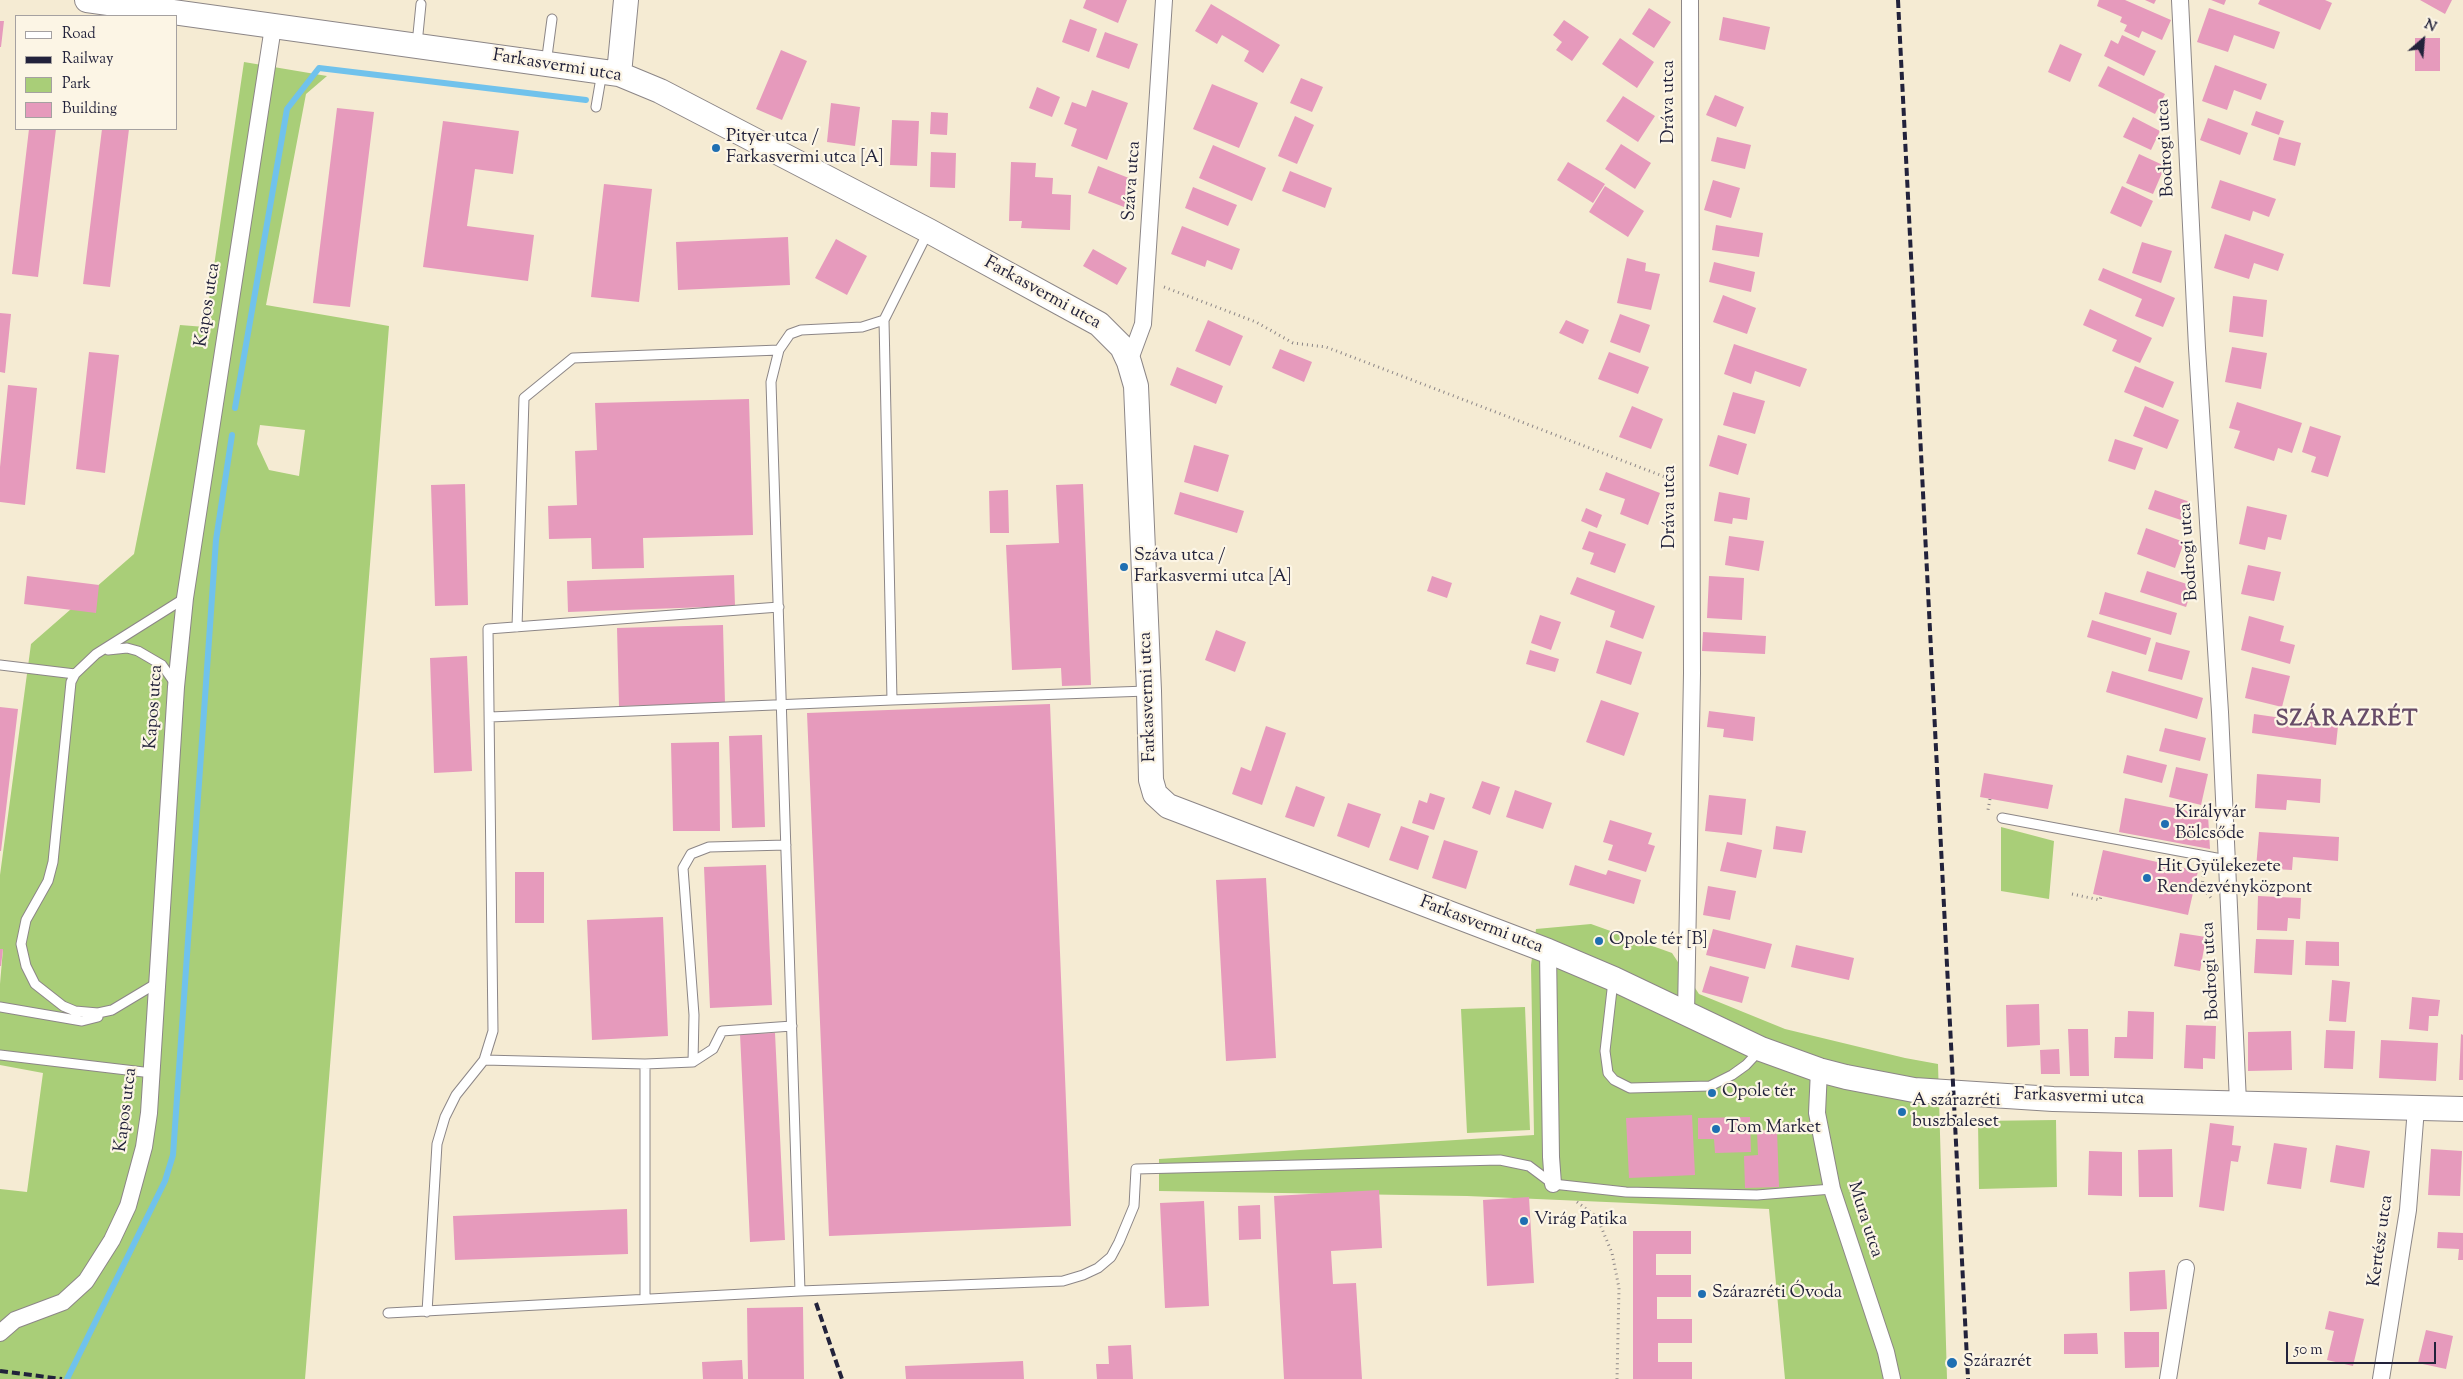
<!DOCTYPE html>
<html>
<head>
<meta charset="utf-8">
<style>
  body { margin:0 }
  #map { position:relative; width:2463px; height:1379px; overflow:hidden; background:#f5ebd3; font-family:"Sorts Mill Goudy",serif }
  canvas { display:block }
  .legend { position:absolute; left:15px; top:15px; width:162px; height:115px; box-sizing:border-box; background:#fcf5e5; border:1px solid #a5a1a1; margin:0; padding:6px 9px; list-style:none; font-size:15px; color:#22223b }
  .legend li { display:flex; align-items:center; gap:10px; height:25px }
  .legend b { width:25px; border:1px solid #a5a1a1 }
  .north { position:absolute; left:2398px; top:15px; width:50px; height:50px; -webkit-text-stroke:4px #fcf5e5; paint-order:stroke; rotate:27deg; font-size:14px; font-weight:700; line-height:20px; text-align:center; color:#22223b }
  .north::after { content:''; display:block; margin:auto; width:18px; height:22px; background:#22223b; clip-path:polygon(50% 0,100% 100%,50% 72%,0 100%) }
  .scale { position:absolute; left:2286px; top:1342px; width:150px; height:22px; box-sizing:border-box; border:2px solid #22223b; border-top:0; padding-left:6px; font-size:15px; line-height:18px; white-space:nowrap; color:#22223b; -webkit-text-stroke:4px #fcf5e5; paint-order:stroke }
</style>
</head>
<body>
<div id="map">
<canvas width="2463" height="1379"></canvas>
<ul class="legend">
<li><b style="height:6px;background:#fff"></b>Road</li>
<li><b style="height:6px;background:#22223b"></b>Railway</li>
<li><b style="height:14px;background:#a9ce78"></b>Park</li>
<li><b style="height:14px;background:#e69abc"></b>Building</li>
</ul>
<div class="north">N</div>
<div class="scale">50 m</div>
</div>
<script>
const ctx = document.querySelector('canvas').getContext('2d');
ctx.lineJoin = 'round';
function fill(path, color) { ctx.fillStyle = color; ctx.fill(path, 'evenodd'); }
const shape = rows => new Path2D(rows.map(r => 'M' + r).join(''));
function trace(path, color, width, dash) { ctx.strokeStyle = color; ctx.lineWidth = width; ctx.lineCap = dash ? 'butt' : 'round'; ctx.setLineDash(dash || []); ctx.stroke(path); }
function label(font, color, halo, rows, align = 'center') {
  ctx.font = font + ' "Sorts Mill Goudy",serif'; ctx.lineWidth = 4.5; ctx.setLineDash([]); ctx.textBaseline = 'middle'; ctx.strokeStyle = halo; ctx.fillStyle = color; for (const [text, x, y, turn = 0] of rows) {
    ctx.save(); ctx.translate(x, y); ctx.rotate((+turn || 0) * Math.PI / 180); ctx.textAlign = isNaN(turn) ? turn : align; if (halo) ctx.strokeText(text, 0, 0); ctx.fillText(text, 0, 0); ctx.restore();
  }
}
fill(shape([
  [244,62,327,76,306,94,266,305,389,326,305,1379,0,1379,0,1189,27,1192,43,1073,0,1065,0,984,3,949,0,949,0,875,31,644,134,554,180,325,205,327],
  [260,425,305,430,299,476,269,470,257,444],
  [2001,827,2054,841,2049,899,2001,891],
  [1591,924,1672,953,1699,994,1785,1029,1905,1058,1938,1064,1947,1379,1785,1379,1769,1209,1467,1196,1159,1191,1159,1159,1534,1135,1531,965,1536,929],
  [1525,1007,1530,1130,1467,1133,1461,1009],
  [2056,1120,2057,1187,1979,1189,1978,1121]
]), '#a9ce78');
trace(shape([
  [235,408,287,109,319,68,586,100],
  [67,1379,165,1181,173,1155,216,540,232,435]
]), '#70c2ec', 6);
fill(shape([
  [1086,0,1127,0,1118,23,1083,8],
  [2099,0,2125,0,2171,20,2162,40,2142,31,2139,38,2124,31,2127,25,2120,22,2122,17,2097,6],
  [2145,0,2156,0,2154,4],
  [2211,0,2226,0,2224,5],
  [2260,0,2325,0,2332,3,2320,30,2258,4],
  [2420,0,2452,0,2445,14],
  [1211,4,1280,45,1263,73,1244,61,1249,51,1222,35,1217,44,1195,31],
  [1649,8,1671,22,1654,48,1632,34],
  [2209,8,2280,32,2274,49,2234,35,2228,52,2197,42],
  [1723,17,1770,27,1765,50,1719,40],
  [1070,19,1097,29,1089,52,1062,42],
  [1564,20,1589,37,1572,61,1556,50,1562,42,1553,35],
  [0,21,4,21,1,47,0,47],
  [1105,32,1138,44,1129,69,1096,57],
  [2122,35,2156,51,2144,76,2104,56,2111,40,2118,44],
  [1620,38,1654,62,1637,88,1602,64],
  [2415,38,2440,38,2440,71,2415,71],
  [2060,44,2082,54,2070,82,2048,72],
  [781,50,807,61,782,120,756,109],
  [2215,65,2267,84,2261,100,2234,90,2227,110,2202,101],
  [2108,66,2165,94,2155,114,2098,86],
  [1301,78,1323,87,1312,112,1290,103],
  [1212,84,1258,103,1239,148,1193,129],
  [1037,87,1060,97,1052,117,1029,108],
  [1092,90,1128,103,1107,160,1071,146,1077,129,1064,124,1072,102,1086,107],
  [1715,95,1744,107,1736,127,1706,115],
  [1623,96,1655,116,1638,142,1606,121],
  [831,103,860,107,855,146,827,142],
  [337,108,374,112,350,307,313,303],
  [2256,111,2284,121,2279,135,2251,125],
  [931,112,948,113,947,135,930,134],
  [1295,116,1314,125,1297,164,1278,156],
  [2133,117,2160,131,2151,150,2123,137],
  [2208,118,2248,133,2240,155,2200,140],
  [892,120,919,121,917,166,890,165],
  [443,121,519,131,513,174,475,169,467,226,534,235,528,281,423,267],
  [29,129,56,129,38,277,12,274],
  [102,129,129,129,110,287,83,284],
  [1717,137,1751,145,1745,169,1711,161],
  [2279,137,2301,143,2295,166,2273,160],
  [1621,144,1651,163,1635,189,1605,169],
  [1213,145,1266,168,1252,201,1199,178],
  [931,152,956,153,955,188,930,187],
  [2139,154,2165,166,2153,194,2126,183],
  [1011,162,1036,163,1035,177,1053,178,1052,194,1071,195,1070,230,1021,228,1022,221,1009,221],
  [1568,162,1605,184,1593,203,1557,180],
  [1098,166,1134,180,1124,207,1088,193],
  [1290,171,1332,188,1325,208,1282,191],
  [1713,180,1740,188,1731,218,1704,210],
  [2220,180,2276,199,2269,217,2253,211,2250,221,2211,208],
  [604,184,652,189,639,302,591,297],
  [1605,186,1644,211,1628,237,1589,212],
  [2122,186,2153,201,2141,227,2110,213],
  [1193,187,1237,205,1228,226,1185,208],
  [1716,225,1763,233,1759,257,1712,250],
  [1182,226,1240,249,1232,270,1207,260,1205,267,1171,254],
  [2225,234,2284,254,2278,271,2254,263,2249,279,2214,268],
  [788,237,790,285,678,290,676,242],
  [836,239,867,256,847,295,815,278],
  [2142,242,2172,251,2161,283,2132,273],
  [1093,249,1127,268,1117,285,1083,266],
  [1627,258,1646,263,1645,271,1660,274,1651,310,1617,303],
  [1714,262,1755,272,1751,292,1709,282],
  [2103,268,2175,298,2163,327,2135,316,2142,299,2098,280],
  [1723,295,1756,308,1747,334,1713,322],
  [2233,296,2267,300,2263,337,2229,332],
  [2090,309,2152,338,2140,363,2112,351,2117,340,2083,325],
  [0,313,11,314,5,373,0,372],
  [1620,314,1650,325,1640,353,1610,342],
  [1208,320,1243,336,1230,366,1195,351],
  [1566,320,1589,330,1583,344,1559,333],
  [1734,344,1807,369,1800,387,1755,371,1751,384,1724,374],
  [2232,347,2267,353,2261,389,2225,382],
  [1280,349,1312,362,1304,382,1272,368],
  [89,352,119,355,105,473,76,469],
  [1609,352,1649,367,1638,394,1598,379],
  [2135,366,2174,382,2163,408,2124,392],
  [1177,367,1223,386,1216,404,1170,385],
  [8,385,37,388,25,505,0,502,0,467],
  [1733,392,1765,401,1755,434,1723,425],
  [749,399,753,535,643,538,644,568,592,569,591,538,549,539,548,506,577,505,575,451,597,450,595,403],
  [2237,402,2302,423,2292,453,2278,448,2274,461,2234,448,2240,431,2229,428],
  [1632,406,1663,419,1651,449,1619,437],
  [2145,406,2179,420,2167,449,2133,436],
  [2310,426,2341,436,2328,477,2311,472,2316,457,2302,452],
  [1718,435,1747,444,1738,475,1709,466],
  [2115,439,2143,448,2135,470,2108,461],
  [1194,445,1229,455,1218,492,1184,482],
  [1606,472,1660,493,1648,525,1620,514,1625,499,1599,490],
  [465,484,468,605,435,606,431,485],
  [1083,484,1091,685,1062,686,1061,668,1012,670,1006,545,1059,543,1056,485],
  [1008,490,1009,533,990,533,989,491],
  [2155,490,2190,502,2184,521,2148,509],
  [1180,492,1244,511,1237,533,1174,514],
  [1719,492,1750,498,1747,520,1733,518,1732,524,1714,521],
  [2247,506,2287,515,2281,540,2268,537,2265,550,2239,544],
  [1586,508,1602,515,1597,528,1581,521],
  [2146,528,2184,542,2175,568,2137,554],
  [1589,531,1626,544,1615,573,1590,564,1594,553,1582,549],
  [1729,536,1764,541,1759,571,1725,565],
  [2248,565,2281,572,2274,601,2241,594],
  [2147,571,2193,586,2186,607,2140,592],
  [734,575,735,606,568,612,567,581],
  [27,576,99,585,96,613,24,604],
  [1432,576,1452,583,1447,598,1427,591],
  [1709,576,1744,578,1742,620,1707,618],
  [1577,577,1655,606,1643,639,1610,627,1615,611,1570,594],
  [2105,592,2177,613,2171,635,2099,614],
  [1540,615,1561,622,1551,650,1531,643],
  [2249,616,2284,626,2280,641,2295,645,2290,664,2241,650],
  [2092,620,2151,638,2146,655,2087,637],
  [723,625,725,704,619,706,617,628],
  [1216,630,1246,642,1235,672,1205,660],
  [1703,632,1766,636,1765,654,1702,651],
  [1606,640,1642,652,1631,685,1596,673],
  [2156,642,2190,651,2182,680,2148,671],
  [1530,650,1559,659,1555,672,1526,664],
  [467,656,472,771,434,773,430,658],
  [2252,667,2290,676,2282,707,2245,698],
  [2112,671,2203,698,2197,719,2106,692],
  [1601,700,1639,713,1624,756,1586,742],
  [1050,704,1071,1226,829,1236,807,713],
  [0,707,18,709,1,851,0,851],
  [1709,711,1755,717,1753,741,1723,737,1724,729,1707,727],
  [2254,714,2338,726,2336,745,2252,733],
  [1266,726,1286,733,1262,805,1232,794,1241,767,1251,771],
  [2165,728,2206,738,2200,761,2159,751],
  [762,735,765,827,732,828,729,736],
  [719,742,720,831,673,831,671,743],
  [2127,755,2167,765,2162,783,2123,773],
  [2176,767,2208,774,2201,805,2169,797],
  [1984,773,2053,785,2048,809,1980,797],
  [2257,774,2321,779,2320,803,2287,800,2286,810,2255,808],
  [1482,781,1500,787,1490,815,1472,808],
  [1296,786,1325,797,1314,827,1285,817],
  [1515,790,1552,803,1543,829,1506,817],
  [1430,793,1445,798,1434,830,1412,823,1419,800,1427,803],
  [1709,795,1746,799,1742,835,1705,831],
  [2125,798,2208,815,2210,849,2119,832],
  [1348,803,1381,814,1369,848,1337,836],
  [1610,820,1652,833,1648,844,1655,846,1646,872,1608,860,1613,845,1603,842],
  [1401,826,1429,836,1418,870,1389,860],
  [1776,826,1806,831,1802,853,1773,849],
  [2259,832,2339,837,2338,861,2293,857,2292,870,2256,868],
  [1444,840,1478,851,1466,889,1432,878],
  [1727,842,1762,850,1756,878,1720,871],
  [2103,850,2198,871,2188,915,2093,894],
  [766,865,772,1005,710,1008,704,867],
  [1575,865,1606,875,1608,870,1641,880,1634,904,1569,885],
  [515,872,544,872,544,923,515,923],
  [1266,878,1276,1058,1226,1061,1216,880],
  [1708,886,1736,891,1730,920,1703,915],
  [2258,896,2301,898,2300,919,2288,918,2287,931,2257,930],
  [663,917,668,1036,592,1040,587,920],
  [1713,929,1772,944,1765,969,1706,955],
  [2180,933,2206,937,2200,971,2174,966],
  [2256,939,2294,940,2292,975,2254,973],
  [2306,941,2339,942,2339,966,2305,965],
  [1796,945,1854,958,1849,980,1791,967],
  [0,949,3,949,1,966,0,966],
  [1710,966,1749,977,1742,1003,1702,992],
  [2332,980,2350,982,2346,1022,2329,1021],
  [2412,997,2440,1000,2438,1016,2429,1016,2428,1031,2409,1029],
  [2039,1004,2040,1045,2007,1047,2006,1005],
  [2128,1011,2154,1012,2153,1059,2114,1058,2115,1037,2127,1037],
  [2186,1025,2216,1026,2215,1059,2203,1058,2203,1069,2184,1068],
  [2068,1029,2088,1029,2089,1076,2070,1076],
  [2326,1030,2355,1031,2353,1069,2324,1068],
  [2291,1031,2292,1070,2248,1071,2248,1032],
  [775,1033,785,1240,750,1242,740,1034],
  [2461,1034,2463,1035,2463,1080,2459,1080],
  [2381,1040,2438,1043,2436,1081,2379,1078],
  [2059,1049,2060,1074,2041,1074,2040,1050],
  [1692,1115,1695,1175,1629,1178,1626,1118],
  [1750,1117,1751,1152,1715,1153,1714,1139,1698,1139,1698,1118],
  [2210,1123,2234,1126,2232,1145,2241,1146,2238,1162,2231,1161,2224,1211,2199,1207],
  [1777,1130,1779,1187,1745,1188,1744,1156,1758,1155,1757,1131],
  [2274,1143,2307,1148,2301,1189,2267,1184],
  [2336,1145,2370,1151,2364,1188,2330,1182],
  [2172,1149,2173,1197,2139,1197,2138,1150],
  [2431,1149,2462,1151,2460,1196,2428,1195],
  [2089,1151,2122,1152,2122,1196,2088,1195],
  [1379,1190,1382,1248,1331,1251,1333,1284,1356,1283,1362,1379,1284,1379,1274,1196],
  [1529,1197,1534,1283,1487,1286,1483,1200],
  [1204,1201,1209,1306,1165,1308,1160,1203],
  [1260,1205,1261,1239,1239,1240,1238,1206],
  [627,1209,628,1254,455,1260,453,1216],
  [1633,1231,1691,1231,1691,1254,1656,1254,1656,1275,1691,1275,1691,1297,1657,1297,1657,1319,1692,1319,1692,1343,1658,1343,1658,1362,1692,1362,1692,1379,1633,1379],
  [2438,1232,2463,1233,2463,1260,2458,1260,2459,1249,2437,1248],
  [2165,1270,2167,1309,2130,1311,2129,1272],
  [803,1307,804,1379,748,1379,747,1308],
  [2329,1311,2364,1319,2353,1366,2327,1360,2334,1331,2325,1329],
  [2426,1330,2453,1336,2446,1369,2418,1363],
  [2124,1332,2159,1332,2159,1367,2125,1368],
  [2097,1333,2098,1354,2064,1354,2064,1334],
  [1131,1345,1133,1379,1097,1379,1096,1364,1109,1364,1108,1346],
  [742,1360,743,1379,703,1379,702,1362],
  [1023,1361,1024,1379,906,1379,905,1366]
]), '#e69abc');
const lane = shape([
  [417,44,421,4],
  [546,64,552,19],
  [596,107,602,72],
  [928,232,884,320,862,327,801,330,790,334,779,350,771,382,800,1291,1063,1281,1083,1275,1098,1268,1111,1257,1119,1242,1134,1206,1136,1169,1500,1160,1529,1166,1553,1184,1626,1192,1757,1195,1832,1189],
  [517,627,524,398,573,358,779,350],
  [108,650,127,648,138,651,162,665,174,682],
  [0,665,75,674],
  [892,700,1147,691],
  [490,717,892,700,884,320],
  [2002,818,2227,860],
  [1613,981,1605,1051,1608,1073,1614,1080,1630,1088,1710,1086,1732,1075,1746,1065,1760,1050],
  [157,983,112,1010,98,1013,75,1011,63,1006,35,984,26,966,21,944,26,920,48,881,53,862,71,682,75,674,96,654,185,598],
  [0,1007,82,1021,98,1017],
  [0,1055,152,1073],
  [484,1060,645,1064],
  [693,1062,694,1015,683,868,691,854,709,847,786,845],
  [645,1299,645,1064,693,1062,713,1049,722,1031,792,1026],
  [427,1312,437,1144,445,1117,456,1095,484,1060,493,1031,488,629,779,607],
  [388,1313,800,1291]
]);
const street = shape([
  [2180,0,2197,348,2220,712,2238,1102],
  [1129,362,1143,324,1164,0],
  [1548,951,1551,1157,1553,1184],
  [1686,1014,1692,673,1690,0],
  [1819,1070,1817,1113,1832,1189,1886,1352,1892,1379],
  [0,1333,15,1320,63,1302,86,1281,112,1240,128,1206,144,1147,149,1113,176,687,185,598,273,27],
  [2168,1379,2186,1268],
  [2381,1379,2408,1210,2416,1108]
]);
const secondary = shape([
  [87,0,619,74,660,91,929,231,1099,324,1122,347,1129,362,1136,386,1149,691,1151,780,1155,794,1168,806,1548,951,1614,979,1761,1049,1819,1070,1846,1077,1914,1090,2053,1099,2463,1109],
  [619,74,626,0]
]);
trace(lane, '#8c8687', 11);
trace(street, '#8c8687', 18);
trace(secondary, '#8c8687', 26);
trace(shape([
  [1164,287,1256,322,1293,343,1326,347,1673,480],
  [1990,799,1988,810,1991,812],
  [2195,885,2202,887,2211,898],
  [2202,887,2204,870],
  [2072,894,2100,900,2101,896],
  [1577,1202,1597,1217,1612,1253,1619,1288,1617,1379]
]), '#8c8687', 3, [1, 4]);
trace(lane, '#fff', 9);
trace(street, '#fff', 16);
trace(secondary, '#fff', 24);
trace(shape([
  [1898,0,1968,1379],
  [816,1303,842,1379],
  [0,1371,62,1379]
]), '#22223b', 4, [8, 4]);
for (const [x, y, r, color] of [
  [716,148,5,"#1f6fb2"],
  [1124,567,5,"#1f6fb2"],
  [2165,824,5,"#1f6fb2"],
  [2147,878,5,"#1f6fb2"],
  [1599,941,5,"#1f6fb2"],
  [1712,1093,5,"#1f6fb2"],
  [1902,1112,5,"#1f6fb2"],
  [1716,1129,5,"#1f6fb2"],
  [1524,1221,5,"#1f6fb2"],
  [1702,1294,5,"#1f6fb2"],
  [1952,1363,6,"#1f6fb2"]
]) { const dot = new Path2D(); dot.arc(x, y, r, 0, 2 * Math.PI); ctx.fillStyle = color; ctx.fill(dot); trace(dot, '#fcf5e5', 2); }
label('18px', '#22223b', '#fcf5e5', [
  ["Farkasvermi utca",557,67,9],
  ["Dráva utca",1670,102,-90],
  ["Bodrogi utca",2167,148,-93],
  ["Száva utca",1133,181,-86],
  ["Farkasvermi utca",1042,294,29],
  ["Kapos utca",209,305,-81],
  ["Dráva utca",1671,507,-90],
  ["Bodrogi utca",2190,552,-94],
  ["Farkasvermi utca",1149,697,-92],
  ["Kapos utca",155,707,-86],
  ["Farkasvermi utca",1481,926,21],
  ["Bodrogi utca",2212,971,-93],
  ["Farkasvermi utca",2079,1098,2],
  ["Kapos utca",127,1110,-83],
  ["Mura utca",1864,1220,72],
  ["Kertész utca",2382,1241,-82]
]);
label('18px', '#22223b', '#fcf5e5', [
  ["Pityer utca /",726,138],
  ["Farkasvermi utca [A]",726,159],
  ["Száva utca /",1134,557],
  ["Farkasvermi utca [A]",1134,578],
  ["Királyvár",2175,814],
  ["Bölcsőde",2175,835],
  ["Hit Gyülekezete",2157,868],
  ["Rendezvényközpont",2157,889],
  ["Opole tér [B]",1609,941],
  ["Opole tér",1722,1093],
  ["A szárazréti",1912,1102],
  ["buszbaleset",1912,1123],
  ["Tom Market",1726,1129],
  ["Virág Patika",1534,1221],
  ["Szárazréti Óvoda",1712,1294],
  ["Szárazrét",1963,1363]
], 'left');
ctx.letterSpacing = '1px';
label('bold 22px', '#674c68', '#fcf5e5', [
  ["SZÁRAZRÉT",2347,721]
]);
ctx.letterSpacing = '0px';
</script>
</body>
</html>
